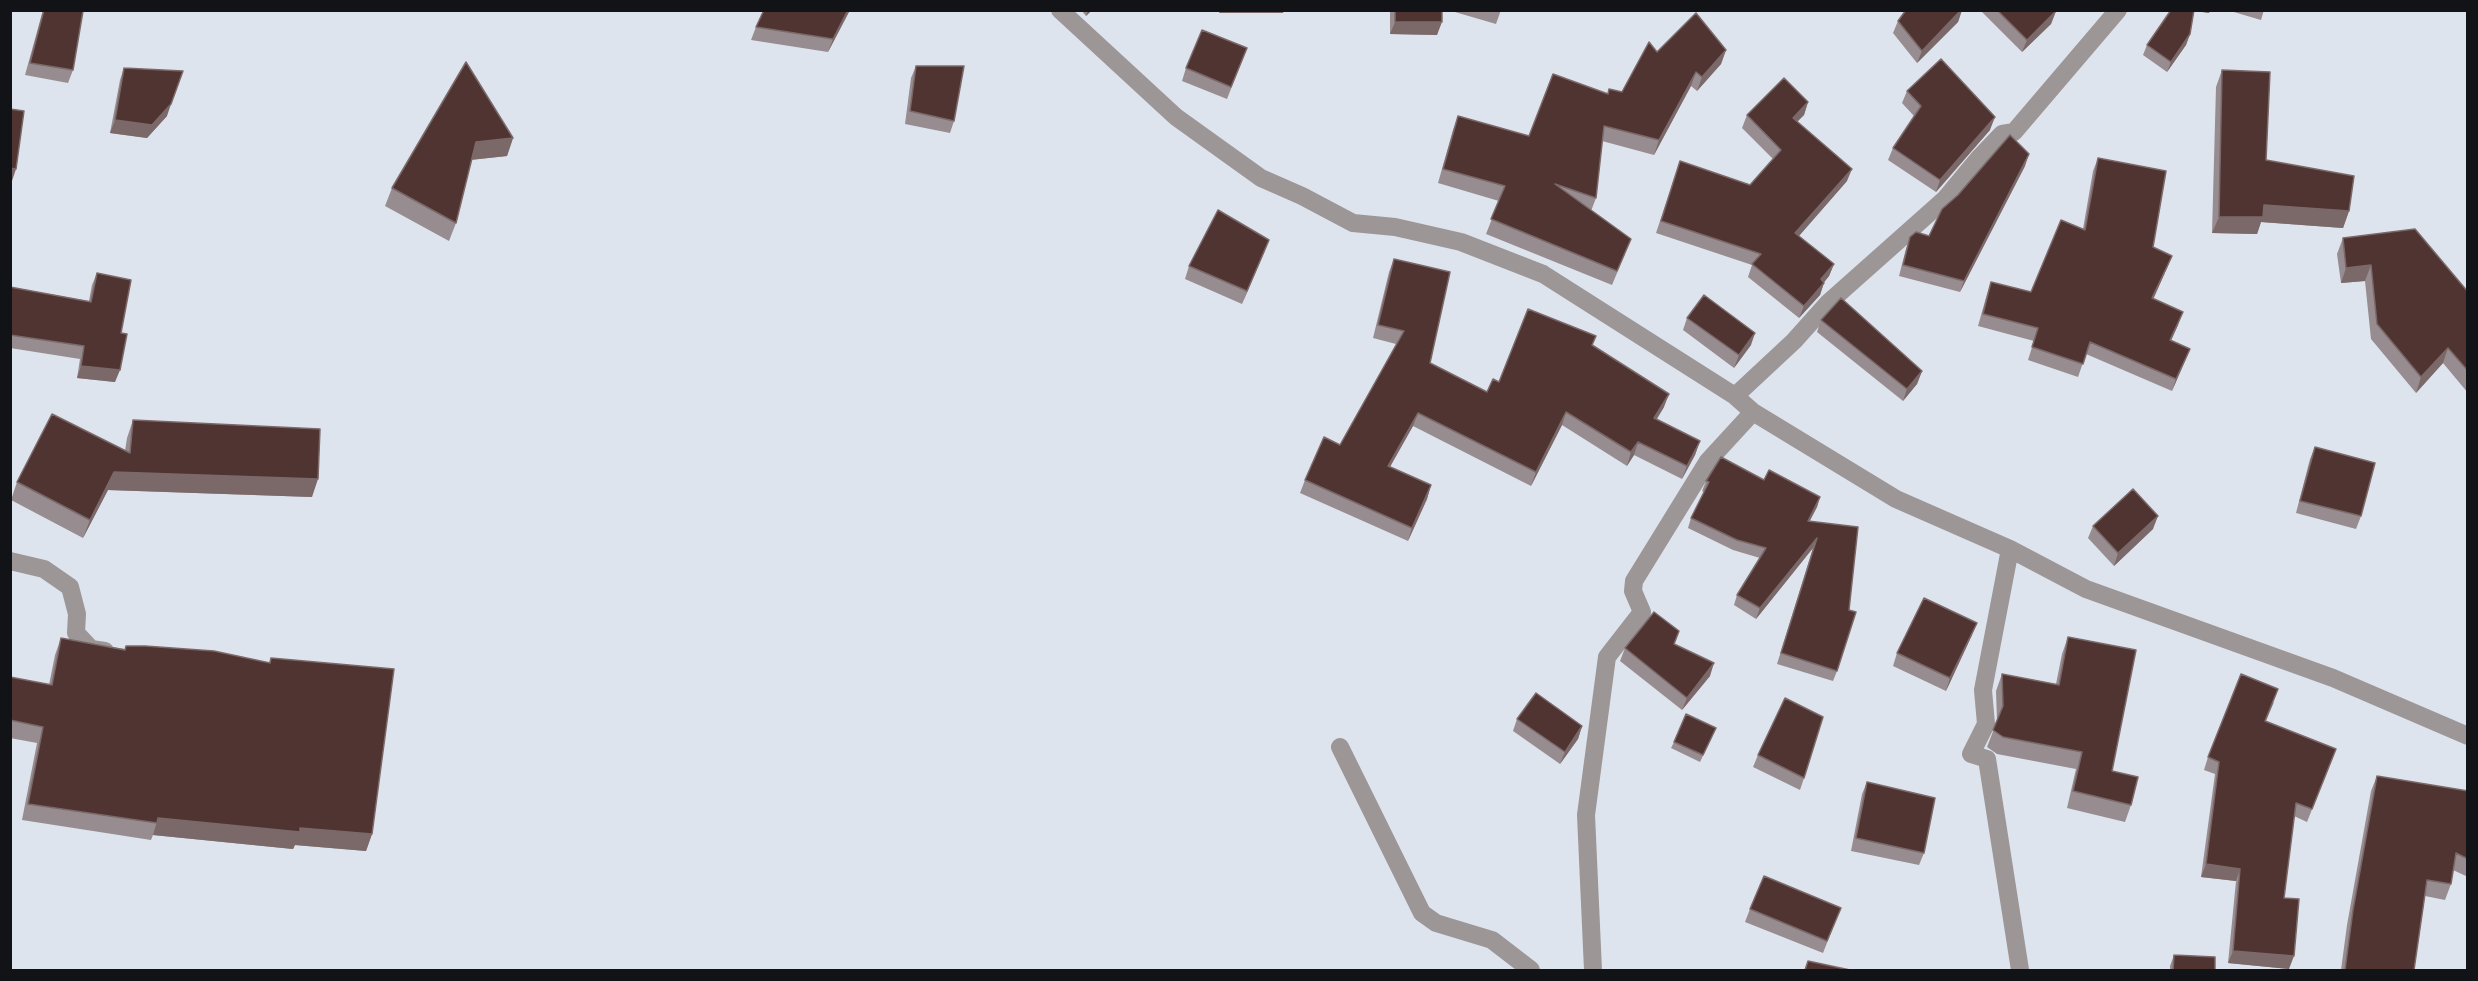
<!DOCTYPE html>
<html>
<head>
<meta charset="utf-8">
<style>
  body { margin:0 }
  #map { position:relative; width:2478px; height:981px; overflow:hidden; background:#dee4ed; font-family:"Open Sans",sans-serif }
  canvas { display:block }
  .frame { position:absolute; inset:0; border:12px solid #111316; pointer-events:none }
</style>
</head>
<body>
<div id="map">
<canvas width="2478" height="981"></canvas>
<div class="frame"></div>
</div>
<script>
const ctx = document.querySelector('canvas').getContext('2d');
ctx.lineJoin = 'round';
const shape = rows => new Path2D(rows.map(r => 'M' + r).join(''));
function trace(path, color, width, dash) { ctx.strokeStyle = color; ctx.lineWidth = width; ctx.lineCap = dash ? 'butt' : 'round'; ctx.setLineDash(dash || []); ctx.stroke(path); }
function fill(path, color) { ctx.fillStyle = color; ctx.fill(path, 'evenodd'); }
trace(shape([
  [1060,10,1176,117,1261,178,1302,196,1353,223,1395,227,1461,242,1543,274,1735,396,1753,412,1896,499,2010,549,2086,589,2333,678,2468,736],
  [1735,396,1794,341,1828,303,1945,199,1979,158,2002,134,2014,132,2118,10],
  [2010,549,1983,690,1986,724,1971,754,1987,759,2020,970],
  [10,561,44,569,70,587,77,614,76,633,91,649,105,651],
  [1340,747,1422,913,1436,923,1492,940,1531,970],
  [1593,970,1586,815,1607,657,1642,612,1633,591,1634,581,1708,461,1753,412]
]), '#9c9697', 18);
fill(shape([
  [43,10,80,10,73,70,68,83,25,75],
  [764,10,850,10,828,52,751,40,756,27],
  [1081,10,1092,10,1086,16],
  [1390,10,1442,10,1437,35,1390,34],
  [1448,10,1501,10,1496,24],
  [1906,10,1962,10,1958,22,1917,63,1893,33,1898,21],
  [1980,10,2055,10,2056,11,2051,24,2022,52],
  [2171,10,2210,10,2209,13,2194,11,2190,34,2186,45,2167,72,2143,55,2147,45],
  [2227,10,2264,10,2261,20],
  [1247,48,1227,99,1182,81,1186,68],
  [1726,50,1721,64,1697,91,1691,86,1654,155,1602,141,1596,198,1591,211,1625,254,1612,285,1486,234,1499,201,1438,183,1453,130,1458,116,1529,136,1608,94,1622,92,1657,52],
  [916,66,954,121,950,133,905,124,911,78],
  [124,68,167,116,147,138,110,133,120,80],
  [2222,70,2266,160,2349,211,2343,228,2261,222,2257,234,2212,233,2216,87],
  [1907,91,1990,130,1936,192,1888,160,1893,148,1914,116,1902,103],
  [1808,102,1804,115,1797,121,1847,181,1799,236,1834,264,1829,276,1824,282,1820,295,1799,318,1748,277,1752,265,1656,233,1680,161,1750,185,1773,159,1742,128,1747,115],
  [513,138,507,156,471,160,456,223,449,241,385,206,392,188],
  [2098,158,2153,247,2172,256,2167,268,2153,299,2178,325,2171,341,2190,349,2172,391,2086,354,2078,377,2028,360,2034,341,1978,326,1987,294,1991,282,2031,292,2083,229,2093,171],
  [2025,166,1960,292,1899,276,1906,249,1910,237,1929,236],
  [2343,238,2468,292,2468,393,2443,363,2416,393,2371,339,2365,281,2341,283,2337,254],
  [1269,240,1242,304,1185,279,1189,266],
  [1394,259,1430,363,1487,392,1499,382,1593,345,1664,407,1657,419,1700,441,1695,455,1682,479,1634,455,1627,466,1562,425,1531,486,1413,426,1390,467,1431,485,1427,499,1408,541,1300,493,1305,480,1340,445,1396,344,1373,338,1389,272],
  [97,273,121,333,115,382,77,378,80,359,10,348,10,287,89,301,92,285],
  [1687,318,1751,345,1734,368,1683,330],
  [1821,320,1922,371,1917,384,1903,401,1817,332],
  [133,420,312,497,108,490,83,538,11,500,17,482,125,451,127,438],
  [2315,447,2361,516,2356,529,2296,513,2310,459],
  [1764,480,1820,497,1817,507,1809,522,1837,671,1833,681,1777,664,1813,548,1756,619,1734,605,1737,595,1760,558,1733,550,1688,528,1691,518,1704,492,1702,491,1706,481],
  [2093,526,2153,529,2114,566,2088,538],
  [1972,635,1946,691,1893,666,1897,653],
  [2068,637,2112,771,2131,805,2125,822,2067,808,2076,769,1997,754,1987,747,1997,721,1996,691,2002,674,2056,684,2062,654],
  [61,638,125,649,126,646,269,663,271,658,372,834,366,851,295,845,293,849,153,835,151,840,22,820,37,743,10,738,10,677,49,685,55,655],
  [1674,644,1710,676,1682,710,1620,661,1625,648],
  [2274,702,2266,721,2336,749,2307,822,2294,816,2284,898,2289,969,2228,963,2236,881,2201,877,2215,774,2204,770,2208,757],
  [1517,719,1582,726,1578,739,1560,764,1513,731],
  [1716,728,1700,762,1671,748,1674,742],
  [1758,755,1804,778,1800,790,1753,767],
  [2377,776,2468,791,2468,877,2453,870,2451,884,2445,900,2425,896,2414,970,2341,970,2347,925,2371,791],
  [1867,782,1924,853,1919,865,1851,851,1862,794],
  [1750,909,1836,920,1823,953,1745,922],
  [2174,955,2215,970,2170,970,2170,966]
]), '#978c90');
fill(shape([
  [848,10,850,10,828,52,833,39],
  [1088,10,1092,10,1086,16],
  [1220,10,1284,10,1283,13,1219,13],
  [1961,10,1962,10,1958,22,1917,63,1922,51],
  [2192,10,2210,10,2209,13],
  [2056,11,2051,24,2022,52,2027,40],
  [1395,22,1442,22,1437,35,1390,34],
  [2190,34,2186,45,2167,72,2171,62],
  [1726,50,1721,64,1697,91,1702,77],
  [1696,72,1691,86,1654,155,1659,140],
  [1808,102,1804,115,1789,130,1793,118],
  [171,104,167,116,147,138,110,133,115,120],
  [1995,117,1990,130,1936,192,1940,180],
  [513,138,507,156,469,160,476,142],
  [2029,154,2025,166,1960,292,1964,281],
  [10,168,16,169,12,181,10,181],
  [1852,169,1847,181,1791,245,1795,233],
  [2264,205,2349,211,2343,228,2261,222,2257,234,2212,233,2219,217],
  [1269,240,1264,253,1242,304,1247,291],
  [2172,256,2167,268,2148,311,2152,298],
  [1834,264,1829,276,1818,290,1824,283,1820,295,1799,318,1804,306,1821,279],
  [2371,265,2365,281,2341,283,2346,268],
  [2183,312,2178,325,2165,353,2170,340],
  [1755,333,1751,345,1734,368,1739,355],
  [2448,348,2443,363,2416,393,2421,377],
  [2190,349,2185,361,2172,391,2176,379],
  [81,366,120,370,115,382,77,378],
  [1922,371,1917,384,1903,401,1907,389],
  [1669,394,1664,407,1649,431,1654,418],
  [1566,412,1562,425,1531,486,1536,472],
  [1418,413,1413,426,1383,479,1388,466],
  [1700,441,1695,455,1682,479,1687,466],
  [1638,442,1634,455,1627,466,1631,452],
  [114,472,318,479,312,497,108,490,83,538,90,520],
  [1431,485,1427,499,1408,541,1412,528],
  [1820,497,1817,507,1804,532,1808,521],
  [2158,516,2153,529,2114,566,2118,553],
  [1817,538,1813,548,1756,619,1760,608],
  [1977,623,1972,635,1946,691,1950,678],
  [1714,663,1710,676,1682,710,1687,698],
  [1582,726,1578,739,1560,764,1565,752],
  [158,818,300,828,372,834,366,851,295,845,293,849,153,835],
  [2206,864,2240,869,2236,881,2201,877],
  [2233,951,2294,956,2289,969,2228,963]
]), '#7b696a');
const building = shape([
  [44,10,83,11,73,70,30,63,44,10],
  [764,10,848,10,833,39,756,27,764,10],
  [1395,10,1442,10,1442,22,1395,22,1395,10],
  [1906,10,1961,10,1922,51,1898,21,1906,10],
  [1997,10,2055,10,2056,11,2027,40,1997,10],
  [2171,10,2194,10,2190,34,2171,62,2147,45,2171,10],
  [1696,13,1726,50,1702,77,1696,72,1659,140,1604,126,1596,198,1555,184,1631,239,1617,271,1491,219,1505,186,1443,169,1458,116,1529,136,1553,74,1608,94,1609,89,1622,92,1649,42,1657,52,1696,13],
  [1202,30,1247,48,1231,87,1186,68,1202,30],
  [1941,59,1995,117,1940,180,1893,148,1921,106,1907,91,1941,59],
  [466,62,513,138,476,142,456,223,392,188,466,62],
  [916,66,964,66,954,121,910,111,916,66],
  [124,68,183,71,171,104,152,125,115,120,124,68],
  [2222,70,2270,72,2266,160,2354,176,2349,211,2264,205,2263,217,2219,217,2222,70],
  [1784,78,1808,102,1793,118,1852,169,1795,233,1834,264,1821,279,1824,283,1804,306,1752,264,1761,254,1661,221,1680,161,1750,185,1781,150,1747,115,1784,78],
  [10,109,24,111,16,169,10,168,10,109],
  [2010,135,2029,154,1964,281,1903,265,1910,237,1916,232,1929,236,1942,209,1958,195,2010,135],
  [2098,158,2166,171,2153,247,2172,256,2152,298,2183,312,2170,340,2190,349,2176,379,2090,342,2083,364,2032,347,2038,328,1983,314,1991,282,2031,292,2061,220,2085,230,2098,158],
  [1218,210,1269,240,1247,291,1189,266,1218,210],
  [2415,229,2468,292,2468,371,2448,348,2421,377,2377,324,2371,265,2346,268,2343,238,2415,229],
  [1394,259,1450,272,1430,363,1487,392,1493,379,1499,382,1528,309,1596,336,1592,345,1669,394,1654,418,1700,441,1687,466,1638,442,1631,452,1566,412,1536,472,1418,413,1388,466,1431,485,1412,528,1305,480,1324,437,1340,445,1404,331,1378,325,1394,259],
  [97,273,131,280,121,333,127,334,120,370,81,366,84,346,10,335,10,287,91,302,97,273],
  [1704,295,1755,333,1739,355,1687,318,1704,295],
  [1841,298,1922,371,1907,389,1821,320,1841,298],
  [52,414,130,453,133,420,320,429,318,479,114,472,90,520,17,482,52,414],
  [2315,447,2375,463,2361,516,2300,501,2315,447],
  [1721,457,1764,480,1769,470,1820,497,1808,521,1858,527,1849,610,1856,612,1837,671,1781,653,1817,538,1760,608,1737,595,1766,548,1737,540,1691,518,1709,482,1706,481,1721,457],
  [2133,489,2158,516,2118,553,2093,526,2133,489],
  [1924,598,1977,623,1950,678,1897,653,1924,598],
  [1654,612,1679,631,1674,644,1714,663,1687,698,1625,648,1654,612],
  [2068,637,2136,650,2112,771,2138,777,2131,805,2073,791,2082,752,2003,737,1993,730,2003,706,2002,674,2059,685,2068,637],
  [61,638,125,650,126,646,145,646,214,651,270,663,271,658,394,669,372,834,300,828,300,832,158,818,157,823,28,804,43,727,10,720,10,677,52,685,61,638],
  [2241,674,2278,689,2265,721,2336,749,2312,809,2296,803,2284,898,2299,899,2294,956,2233,951,2240,869,2206,864,2219,762,2208,757,2241,674],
  [1536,693,1582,726,1565,752,1517,719,1536,693],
  [1785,698,1823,717,1804,778,1758,755,1785,698],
  [1686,714,1716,728,1703,755,1674,742,1686,714],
  [2377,776,2468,791,2468,859,2456,853,2451,884,2427,880,2414,970,2345,970,2353,910,2377,776],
  [1867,782,1935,798,1924,853,1856,838,1867,782],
  [1764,876,1841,908,1827,941,1750,909,1764,876],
  [2174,955,2215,957,2215,970,2158,970,2173,970,2174,955],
  [1808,961,1850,970,1805,970,1808,961]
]);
fill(building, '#503432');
trace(building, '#7b696a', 1.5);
</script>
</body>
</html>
